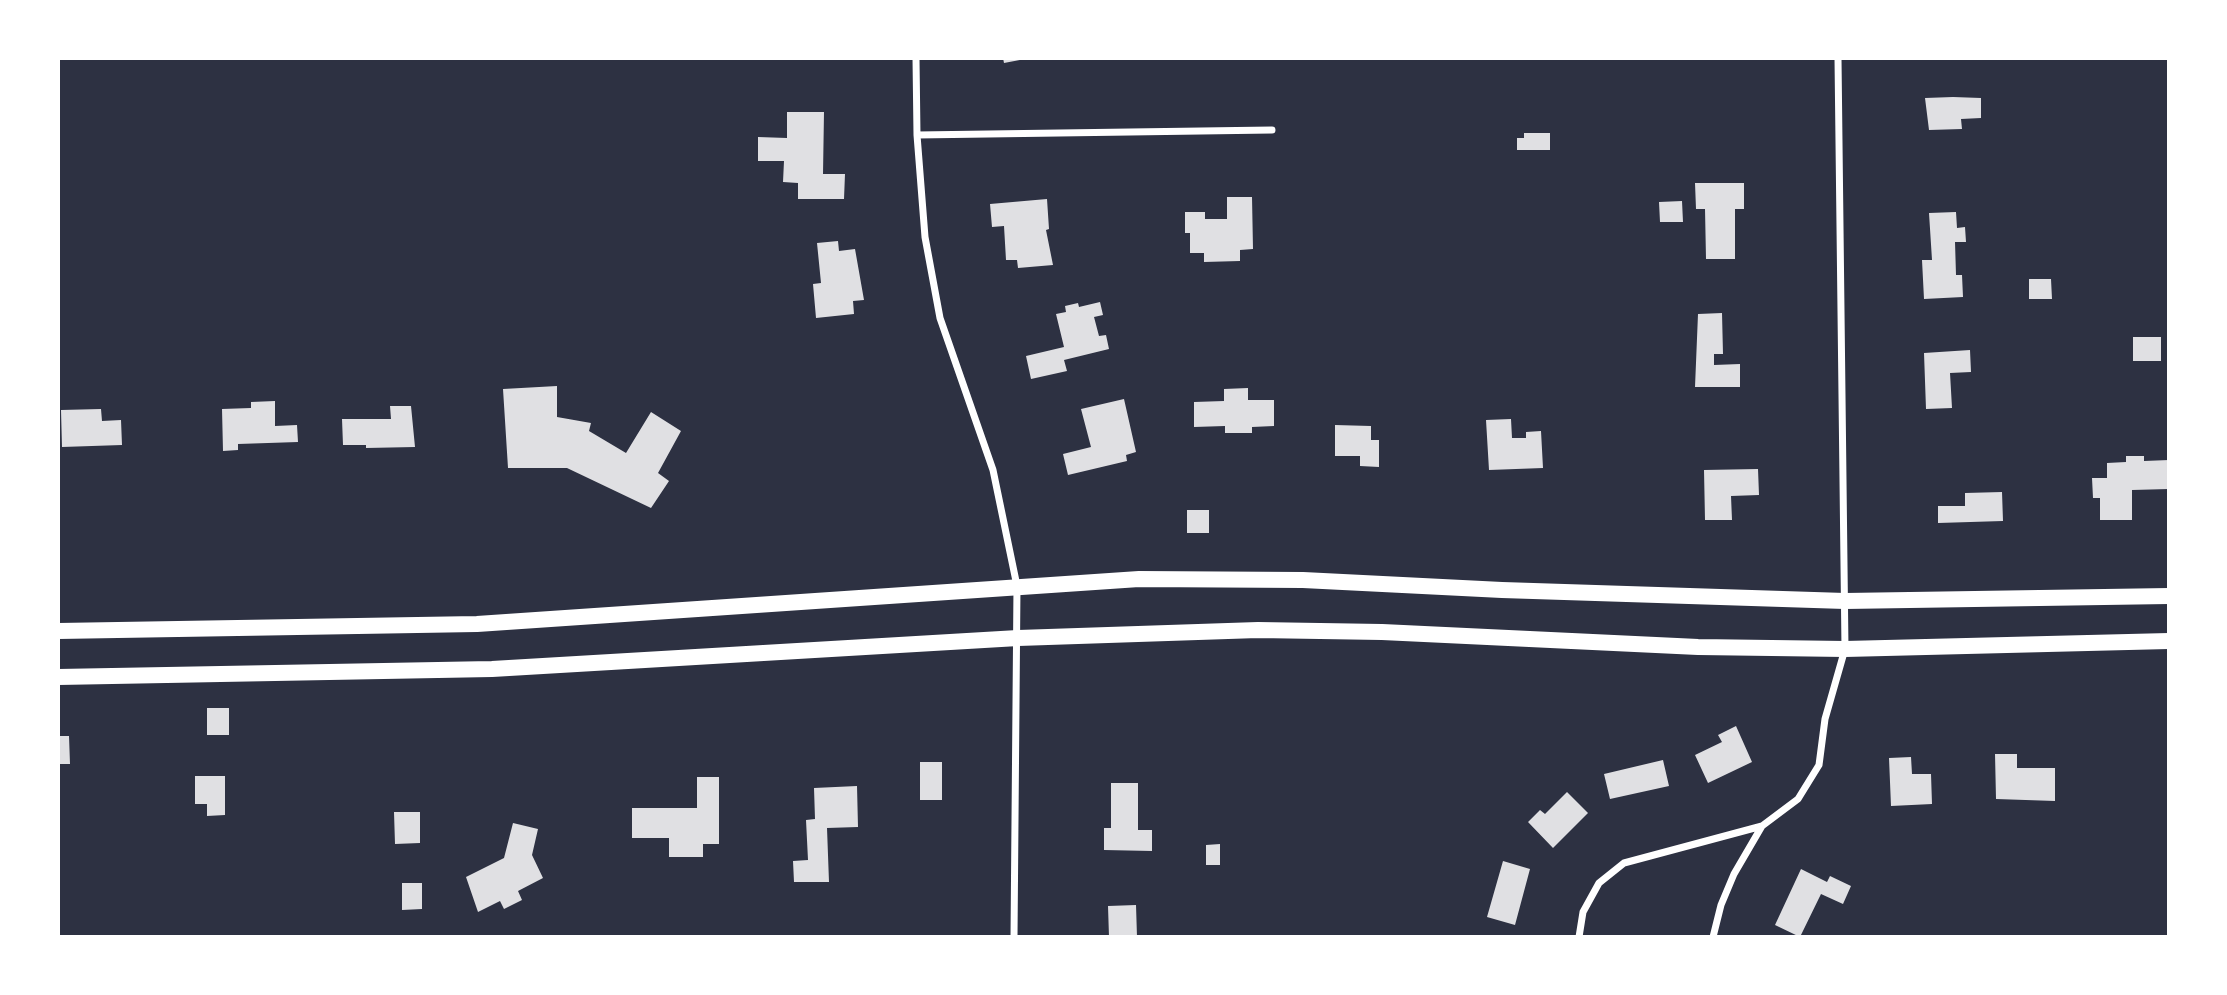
<!DOCTYPE html>
<html>
<head>
<meta charset="utf-8">
<style>
  body { margin:0 }
  #map { position:relative; width:2227px; height:995px; overflow:hidden; background:#2d3142; font-family:Manrope,sans-serif }
  canvas { display:block }
  .frame { position:absolute; inset:0; border:60px solid #fff; pointer-events:none }
</style>
</head>
<body>
<div id="map">
<canvas width="2227" height="995"></canvas>
<div class="frame"></div>
</div>
<script>
const ctx = document.querySelector('canvas').getContext('2d');
ctx.lineJoin = 'round';
function fill(path, color) { ctx.fillStyle = color; ctx.fill(path, 'evenodd'); }
const shape = rows => new Path2D(rows.map(r => 'M' + r).join(''));
function trace(path, color, width, dash) { ctx.strokeStyle = color; ctx.lineWidth = width; ctx.lineCap = dash ? 'butt' : 'round'; ctx.setLineDash(dash || []); ctx.stroke(path); }
fill(shape([
  [1003,58,1025,58,1025,59,1004,63],
  [1953,97,1981,98,1981,118,1961,119,1962,129,1929,130,1925,98],
  [787,112,824,112,823,174,845,174,844,199,798,199,798,183,783,182,784,161,758,161,758,137,787,138],
  [1524,133,1550,133,1550,150,1517,150,1517,138,1524,138],
  [1695,183,1744,183,1744,209,1735,209,1735,259,1706,259,1705,209,1696,209],
  [1227,197,1252,197,1253,249,1240,250,1240,261,1204,262,1204,253,1190,253,1190,233,1185,233,1185,212,1205,212,1205,219,1227,219],
  [1047,199,1049,229,1046,230,1053,265,1018,268,1017,260,1006,260,1004,226,992,227,990,204],
  [1682,201,1683,222,1660,222,1659,202],
  [1956,212,1957,228,1965,227,1966,242,1955,242,1956,275,1962,275,1963,297,1924,299,1922,260,1932,260,1929,213],
  [838,241,839,251,855,249,864,300,853,301,854,314,816,318,813,284,821,283,817,243],
  [2029,279,2051,279,2052,299,2029,299],
  [1100,302,1103,315,1094,317,1099,336,1106,335,1109,349,1064,360,1067,371,1031,379,1026,356,1064,347,1056,314,1066,312,1065,306,1078,303,1079,307],
  [1722,313,1723,354,1714,354,1714,365,1740,364,1740,387,1695,387,1698,314],
  [2133,337,2161,337,2161,361,2133,361],
  [1970,350,1971,372,1950,373,1952,408,1926,409,1924,353],
  [557,386,557,417,591,423,589,431,626,453,651,412,681,431,658,473,669,481,651,508,567,468,508,468,503,389],
  [1248,388,1248,400,1274,400,1274,426,1252,427,1252,433,1225,433,1225,426,1194,427,1194,402,1224,401,1224,389],
  [1124,399,1136,452,1126,455,1127,461,1068,475,1063,454,1091,447,1081,409],
  [275,401,275,426,297,425,298,442,238,444,238,450,223,451,222,409,251,408,251,402],
  [390,406,411,406,415,447,366,448,366,445,343,445,342,419,391,419],
  [101,409,102,421,121,420,122,445,62,447,61,410],
  [1511,419,1512,438,1526,438,1526,432,1541,431,1543,468,1489,470,1486,420],
  [1335,425,1371,426,1371,440,1379,440,1379,467,1360,466,1360,456,1335,456],
  [2126,456,2144,456,2144,461,2169,460,2169,489,2132,490,2132,520,2100,520,2100,498,2093,498,2092,478,2107,478,2107,463,2126,462],
  [1758,469,1759,495,1731,496,1732,520,1705,520,1704,470],
  [2002,492,2003,521,1938,523,1938,506,1965,506,1965,493],
  [1187,510,1209,510,1209,533,1187,533],
  [207,708,229,708,229,735,207,735],
  [1736,726,1752,762,1708,783,1695,755,1722,742,1718,735],
  [58,736,69,736,70,764,58,764],
  [1995,754,2017,754,2017,768,2055,768,2055,801,1996,799],
  [1911,757,1912,774,1931,774,1932,804,1891,806,1889,758],
  [1663,760,1669,786,1610,799,1604,774],
  [920,762,942,762,942,800,920,800],
  [195,776,225,776,225,815,207,816,207,804,195,804],
  [697,777,719,777,719,844,703,844,703,857,669,857,669,838,632,838,632,808,697,808],
  [1111,783,1138,783,1138,830,1152,830,1152,851,1104,850,1104,828,1111,828],
  [857,786,858,827,827,828,829,882,794,882,793,861,808,860,806,820,815,819,814,788],
  [1567,792,1588,813,1553,848,1528,822,1540,810,1545,814],
  [394,812,420,812,420,843,395,844],
  [513,823,538,829,532,855,543,878,518,891,522,900,504,909,500,901,478,912,466,877,504,858],
  [1220,844,1220,865,1206,865,1206,845],
  [1503,861,1530,869,1515,925,1487,917],
  [1801,869,1827,882,1830,876,1851,886,1843,904,1821,894,1800,937,1775,925],
  [402,883,422,883,422,909,402,910],
  [1136,905,1137,937,1109,937,1108,906]
]), '#e0e0e3');
trace(shape([
  [916,58,917,135,925,237,940,318,993,470,1017,586,1014,937],
  [917,135,1272,130],
  [1762,826,1798,799,1819,765,1825,719,1845,649,1838,58],
  [1579,937,1583,912,1599,883,1624,863,1762,826,1734,874,1721,905,1713,937]
]), '#fff', 7);
trace(shape([
  [58,631,477,624,1139,579,1303,580,1502,590,1845,601,2169,596],
  [58,677,492,669,1018,638,1258,630,1382,632,1698,647,1845,649,2169,641]
]), '#fff', 16);
</script>
</body>
</html>
